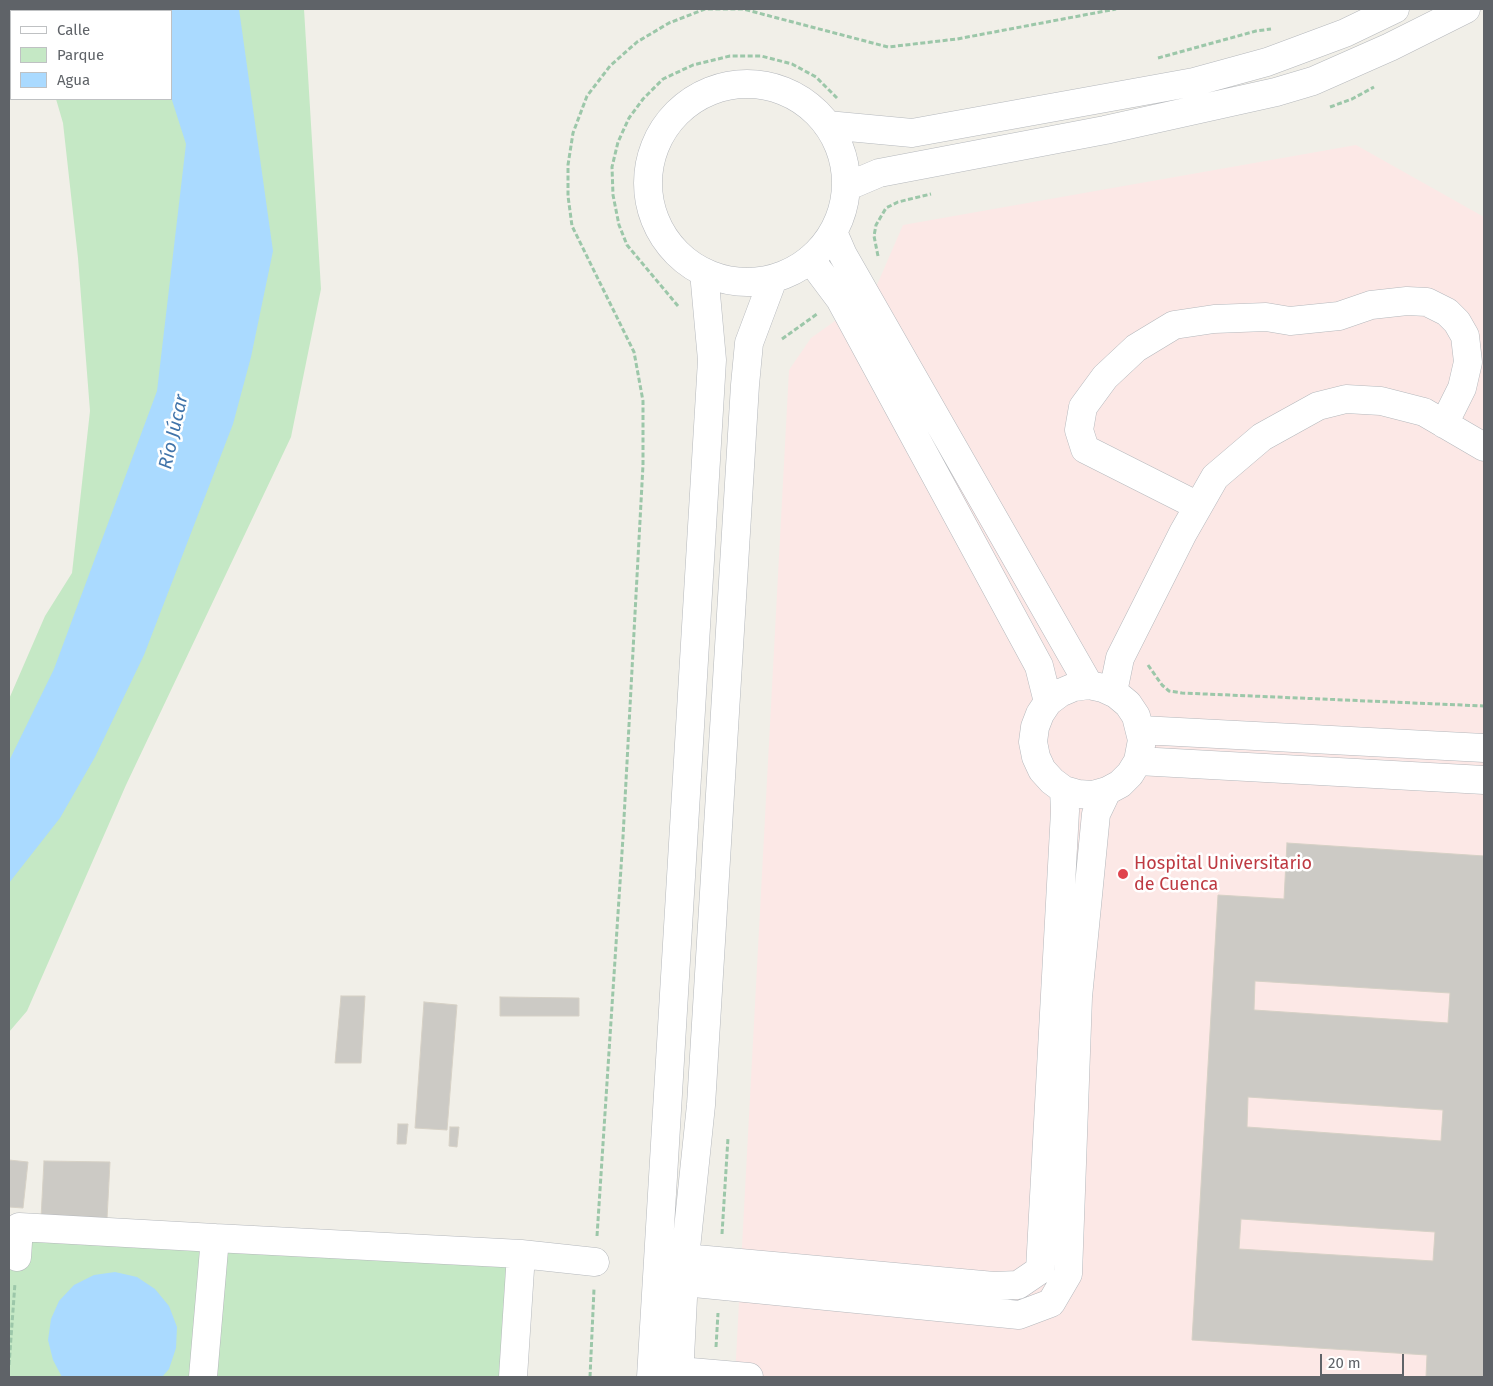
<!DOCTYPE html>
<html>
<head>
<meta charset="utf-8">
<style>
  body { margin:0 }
  #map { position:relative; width:1493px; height:1386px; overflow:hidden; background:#f1efe8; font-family:"Fira Sans",sans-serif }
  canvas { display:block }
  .frame { position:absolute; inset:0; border:10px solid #5f6368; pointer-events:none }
  .legend { position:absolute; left:10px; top:10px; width:162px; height:90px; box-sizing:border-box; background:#fff; border:1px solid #bfc1c3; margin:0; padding:6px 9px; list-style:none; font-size:15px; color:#5f6368 }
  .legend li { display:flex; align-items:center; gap:10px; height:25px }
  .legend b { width:25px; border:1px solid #bfc1c3 }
  .scale { position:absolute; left:1320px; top:1354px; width:84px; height:22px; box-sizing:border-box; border:2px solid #5f6368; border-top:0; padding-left:6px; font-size:15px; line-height:18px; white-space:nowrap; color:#5f6368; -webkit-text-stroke:4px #fff; paint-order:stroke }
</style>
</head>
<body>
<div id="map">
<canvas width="1493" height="1386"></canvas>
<div class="frame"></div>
<ul class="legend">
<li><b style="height:6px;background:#fff"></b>Calle</li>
<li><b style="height:14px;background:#c5e8c5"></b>Parque</li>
<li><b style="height:14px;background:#aadaff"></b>Agua</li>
</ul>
<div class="scale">20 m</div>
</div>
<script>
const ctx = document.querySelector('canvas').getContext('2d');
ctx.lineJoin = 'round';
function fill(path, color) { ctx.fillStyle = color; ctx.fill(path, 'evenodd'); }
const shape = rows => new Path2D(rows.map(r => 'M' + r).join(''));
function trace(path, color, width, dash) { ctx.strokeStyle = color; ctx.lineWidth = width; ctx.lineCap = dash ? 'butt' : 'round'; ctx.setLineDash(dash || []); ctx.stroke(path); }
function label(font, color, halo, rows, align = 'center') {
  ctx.font = font + ' "Fira Sans",sans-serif'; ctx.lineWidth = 5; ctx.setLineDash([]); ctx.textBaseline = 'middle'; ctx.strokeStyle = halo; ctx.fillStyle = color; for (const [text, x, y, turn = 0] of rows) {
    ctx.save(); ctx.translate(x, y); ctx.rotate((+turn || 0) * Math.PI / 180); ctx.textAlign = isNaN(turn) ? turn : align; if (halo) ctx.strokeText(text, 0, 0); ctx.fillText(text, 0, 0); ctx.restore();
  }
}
fill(shape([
  [1356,145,1484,217,1484,1377,735,1377,789,370,811,338,873,294,903,225]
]), '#fce8e6');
fill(shape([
  [33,9,304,9,321,289,291,437,126,785,27,1011,9,1032,9,699,45,616,72,573,90,411,78,258,63,123,56,99,171,99,171,11,34,11],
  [9,1239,511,1251,502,1377,9,1377]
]), '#c5e8c5');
fill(shape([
  [143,9,239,9,273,251,251,357,233,424,144,655,95,757,60,818,9,883,9,761,54,669,157,391,186,144,171,97,171,11,143,11],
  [115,1272,137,1277,155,1289,169,1306,177,1327,176,1348,169,1369,162,1377,62,1377,53,1360,48,1340,51,1319,59,1301,74,1285,94,1275]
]), '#aadaff');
const building = shape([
  [1287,843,1484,856,1484,1377,1426,1377,1427,1355,1192,1340,1218,895,1284,899,1287,843],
  [1255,981,1450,993,1448,1023,1254,1010,1255,981],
  [1248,1097,1443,1110,1441,1141,1247,1127,1248,1097],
  [1241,1219,1435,1232,1433,1261,1239,1249,1241,1219],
  [341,996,365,996,361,1063,335,1063,341,996],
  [500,997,579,998,579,1016,500,1016,500,997],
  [424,1002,457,1005,447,1130,415,1128,424,1002],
  [398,1124,408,1124,406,1144,397,1144,398,1124],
  [450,1127,459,1127,457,1147,449,1146,450,1127],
  [9,1160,28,1162,23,1208,9,1207,9,1160],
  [44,1161,110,1162,107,1219,41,1218,44,1161]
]);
fill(building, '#cccac5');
trace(building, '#d6d1c6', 1);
const minor = shape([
  '648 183a99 99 0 1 1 198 0a99 99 0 1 1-198 0Z',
  [827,125,912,133,1194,82,1267,62,1345,33,1395,9],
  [846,187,879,173,1105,130,1276,92,1313,81,1390,47,1466,9],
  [833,232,843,255,1089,685,1103,688,1116,694,1128,704,1136,716,1142,740,1138,761,1130,774,1120,784,1107,791,1093,795,1078,794,1064,790,1052,781,1042,770,1036,757,1033,742,1035,727,1040,714,1048,702,1060,693,1074,687,1089,685],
  [810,259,840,299,1039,666,1048,702],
  [1198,506,1085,449,1079,430,1083,407,1105,377,1136,348,1174,325,1214,319,1266,317,1290,321,1339,316,1371,305,1407,301,1427,302,1447,312,1457,322,1465,336,1468,362,1462,388,1444,424],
  [1113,692,1120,658,1183,533,1215,477,1262,437,1318,406,1346,399,1381,401,1424,412,1484,447],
  [1141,730,1484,748],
  [1138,761,1484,780],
  [215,1238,521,1254,595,1262],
  [17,1257,19,1227,215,1238,203,1377],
  [685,1258,994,1286,1018,1285,1040,1270,1065,811,1064,790],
  [684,1282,1019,1315,1051,1303,1068,1274,1078,997,1096,814,1107,791],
  [679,1371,749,1377],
  [513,1377,521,1254],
  [651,1377,712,360,704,272],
  [679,1377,685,1258,701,1105,745,385,749,343,773,279]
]);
trace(minor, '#b5b8bc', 29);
trace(shape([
  [1158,58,1256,31,1271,29],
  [1330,107,1352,99,1374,87],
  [878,256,874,236,876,225,886,208,898,202,931,194],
  [678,306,627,245,619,225,613,195,612,167,618,142,629,118,643,99,663,79,693,65,730,56,761,56,792,64,816,77,837,98],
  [782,339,817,314],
  [1148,665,1162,685,1169,691,1182,693,1484,706],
  [722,1234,728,1138],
  [597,1236,623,837,643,465,643,401,634,352,572,226,568,196,568,165,573,133,587,96,610,66,637,42,669,23,705,9,743,9,888,47,957,39,1116,9],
  [716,1347,718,1313],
  [9,1365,15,1283],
  [590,1377,594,1289]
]), '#9cc7a9', 3, [5, 2.5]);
trace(minor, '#fff', 28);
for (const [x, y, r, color] of [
  [1123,874,6,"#e0444e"]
]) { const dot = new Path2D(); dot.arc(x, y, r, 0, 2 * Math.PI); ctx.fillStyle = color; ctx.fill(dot); trace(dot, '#fff', 2); }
label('18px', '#be3a42', '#fff', [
  ["Hospital Universitario",1134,864],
  ["de Cuenca",1134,885]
], 'left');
label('italic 19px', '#4174aa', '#fff', [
  ["Río Júcar",174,432,-77]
]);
</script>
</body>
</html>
